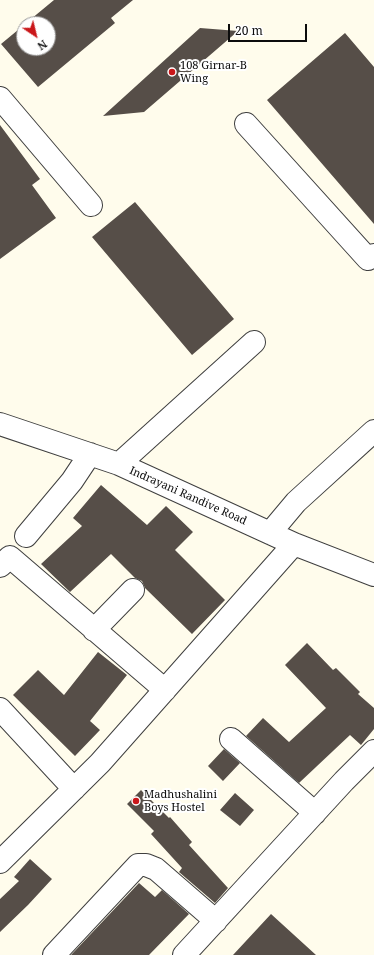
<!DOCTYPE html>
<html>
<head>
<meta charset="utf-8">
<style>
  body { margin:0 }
  #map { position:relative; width:374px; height:955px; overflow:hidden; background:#fffcec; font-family:"Noto Serif",serif }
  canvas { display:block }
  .north { position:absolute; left:16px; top:16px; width:40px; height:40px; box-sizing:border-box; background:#fff; border:1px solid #9e9e9e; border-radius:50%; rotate:145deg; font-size:11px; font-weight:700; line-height:16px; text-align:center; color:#0c0c0c }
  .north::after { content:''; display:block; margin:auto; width:14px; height:18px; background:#ca171a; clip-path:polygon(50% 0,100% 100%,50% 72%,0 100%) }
  .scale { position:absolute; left:228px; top:24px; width:79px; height:18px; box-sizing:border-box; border:2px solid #0c0c0c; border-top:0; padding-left:5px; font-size:12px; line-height:14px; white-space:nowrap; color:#0c0c0c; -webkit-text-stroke:3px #fff; paint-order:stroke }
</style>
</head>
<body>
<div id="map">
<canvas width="374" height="955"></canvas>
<div class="north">N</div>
<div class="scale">20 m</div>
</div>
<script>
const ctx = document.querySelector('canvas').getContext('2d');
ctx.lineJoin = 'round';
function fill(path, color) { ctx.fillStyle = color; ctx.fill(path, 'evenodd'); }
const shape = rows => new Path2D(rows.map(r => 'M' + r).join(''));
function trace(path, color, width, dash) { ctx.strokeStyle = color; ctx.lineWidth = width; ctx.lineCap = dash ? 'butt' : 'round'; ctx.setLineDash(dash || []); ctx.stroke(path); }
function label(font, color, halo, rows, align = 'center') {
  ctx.font = font + ' "Noto Serif",serif'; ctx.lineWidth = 4; ctx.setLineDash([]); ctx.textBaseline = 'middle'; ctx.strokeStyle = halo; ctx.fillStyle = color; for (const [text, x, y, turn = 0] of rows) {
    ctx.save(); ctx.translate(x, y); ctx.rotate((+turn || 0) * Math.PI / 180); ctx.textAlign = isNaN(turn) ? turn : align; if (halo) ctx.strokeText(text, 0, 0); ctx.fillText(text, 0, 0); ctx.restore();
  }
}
fill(shape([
  [54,0,133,0,111,18,115,23,38,87,1,44,24,25,24,48,48,48,48,24,25,24],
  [200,28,238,31,144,112,103,116],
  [345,33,374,67,374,224,267,100],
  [0,125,40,179,32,185,56,218,0,259],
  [135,202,234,319,192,355,92,237],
  [101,485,147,525,166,506,193,532,175,550,225,600,192,634,145,588,142,581,135,578,111,554,70,592,41,564,82,526,73,518],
  [307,643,333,670,336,668,360,692,358,694,374,708,374,729,361,745,350,735,299,783,246,736,263,718,289,742,326,708,285,665],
  [98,652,127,675,90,721,100,730,75,756,13,695,38,670,64,695],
  [224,749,240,763,223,781,208,766],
  [141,790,169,818,170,817,192,842,189,845,228,888,215,903,179,872,182,868,151,834,154,831,127,804],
  [235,793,254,810,240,826,220,810],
  [30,859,52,879,28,905,0,932,0,899,19,881,14,877],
  [139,883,155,897,162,890,189,914,149,955,71,955],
  [271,914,316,955,233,955]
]), '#564e48');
const minor = shape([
  [0,98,91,205],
  [246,124,368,259,374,255],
  [0,424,119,464,294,544,374,575],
  [119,464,254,342],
  [270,533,296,502,374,431],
  [26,536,72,481,90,454],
  [0,566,10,557,165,690],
  [94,630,133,590],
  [0,709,74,789],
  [231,739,315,813],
  [0,862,100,763,294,544],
  [54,955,138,865,146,865,156,869,216,921],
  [184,955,344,781,374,751]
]);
trace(minor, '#3f3f3f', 24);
trace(minor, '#fff', 22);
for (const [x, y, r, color] of [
  [172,72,4,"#ca171a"],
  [136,801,4,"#ca171a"]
]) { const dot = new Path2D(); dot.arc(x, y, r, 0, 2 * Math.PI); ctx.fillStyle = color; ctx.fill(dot); trace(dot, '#fff', 1.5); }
label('11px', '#0c0c0c', '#fff', [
  ["108 Girnar-B",180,66],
  ["Wing",180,79],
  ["Madhushalini",144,795],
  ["Boys Hostel",144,808]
], 'left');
label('11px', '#0c0c0c', '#fff', [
  ["Indrayani Randive Road",188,496,24]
]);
</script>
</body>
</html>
